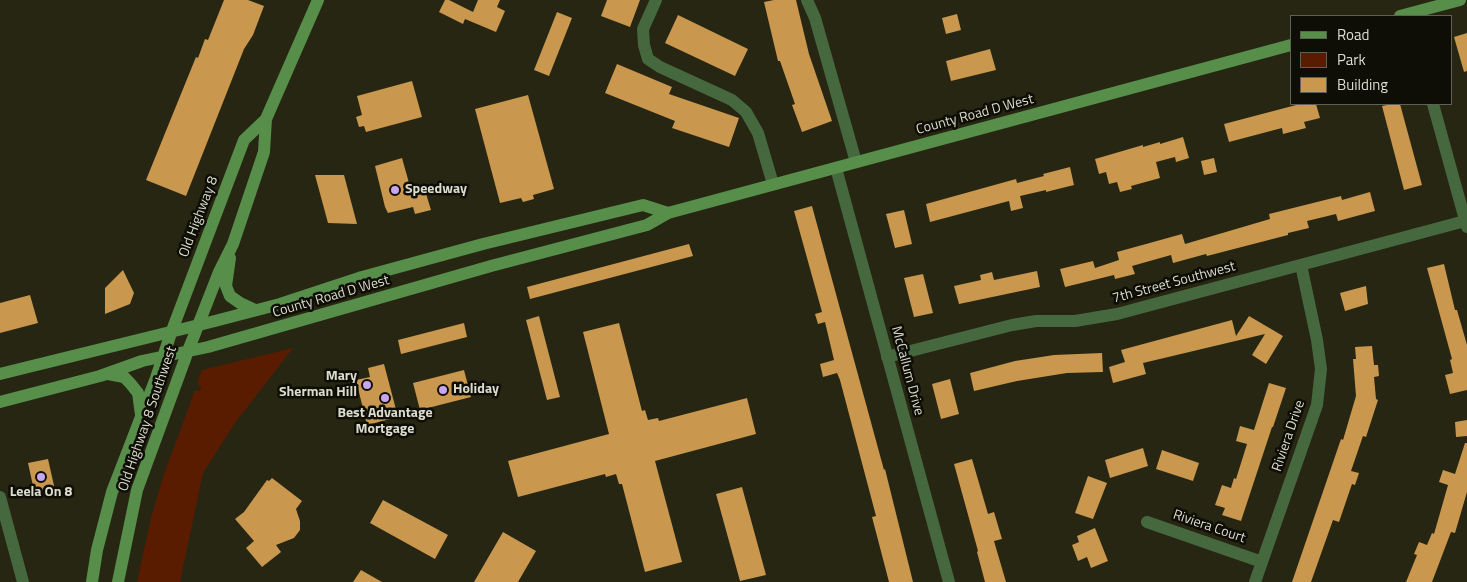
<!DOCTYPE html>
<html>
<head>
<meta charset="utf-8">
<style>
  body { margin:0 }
  #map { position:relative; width:1467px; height:582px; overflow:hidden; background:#262612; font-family:"Titillium Web",sans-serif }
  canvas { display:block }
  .legend { position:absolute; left:1290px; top:15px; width:162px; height:90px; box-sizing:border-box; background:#0e0e06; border:1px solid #606056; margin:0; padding:6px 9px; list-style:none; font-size:15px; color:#dbdbce }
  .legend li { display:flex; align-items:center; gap:10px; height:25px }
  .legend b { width:25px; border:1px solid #606056 }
</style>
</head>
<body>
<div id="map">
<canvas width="1467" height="582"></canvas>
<ul class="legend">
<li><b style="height:6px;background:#568e4a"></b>Road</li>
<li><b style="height:14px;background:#5a1c00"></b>Park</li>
<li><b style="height:14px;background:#c9974d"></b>Building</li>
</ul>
</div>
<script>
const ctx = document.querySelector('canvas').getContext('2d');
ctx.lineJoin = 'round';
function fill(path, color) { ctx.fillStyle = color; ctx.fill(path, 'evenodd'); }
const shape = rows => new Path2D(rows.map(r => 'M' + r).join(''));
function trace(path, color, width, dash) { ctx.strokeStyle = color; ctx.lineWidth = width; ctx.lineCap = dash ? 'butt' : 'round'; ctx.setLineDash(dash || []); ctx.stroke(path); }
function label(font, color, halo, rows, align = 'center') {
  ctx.font = font + ' "Titillium Web",sans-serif'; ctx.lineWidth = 5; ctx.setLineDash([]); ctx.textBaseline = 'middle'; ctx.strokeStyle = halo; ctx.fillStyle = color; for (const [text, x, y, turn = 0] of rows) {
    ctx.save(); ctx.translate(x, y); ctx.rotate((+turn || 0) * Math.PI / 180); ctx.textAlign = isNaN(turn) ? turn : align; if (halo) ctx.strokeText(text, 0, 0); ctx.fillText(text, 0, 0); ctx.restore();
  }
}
fill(shape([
  [293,348,235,423,203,473,180,582,137,582,151,518,163,477,195,390,200,391,201,386,197,384,202,370]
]), '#5a1c00');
fill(shape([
  [224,0,248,0,264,6,253,35,244,49,186,196,146,180,196,57,198,58,205,39,208,40],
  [445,0,449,0,473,12,478,0,500,0,497,7,505,11,496,32,465,19,463,24,439,12],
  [607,0,640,0,630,27,601,16],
  [774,0,796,0,809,54,832,121,802,132,792,105,795,104,780,61,778,61,764,2],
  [557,12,572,18,549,76,534,70],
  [957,14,961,30,946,34,942,18],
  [678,15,748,49,735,76,665,43],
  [1467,33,1467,71,1464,72,1454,37],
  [990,49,996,70,951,81,946,61],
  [617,64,672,87,669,94,739,118,729,147,672,128,675,121,605,93],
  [412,81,422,117,366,132,364,126,359,127,356,117,362,115,357,96],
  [528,95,554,189,533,195,534,199,523,202,521,198,500,203,475,109],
  [1300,104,1316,104,1320,118,1304,122,1306,128,1283,134,1282,128,1229,142,1224,124],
  [1392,104,1400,104,1422,185,1404,190,1382,106],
  [1183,137,1189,158,1176,162,1175,157,1156,162,1160,178,1131,186,1132,189,1120,192,1117,182,1109,184,1106,172,1099,174,1095,159,1143,145,1143,147,1160,142,1160,144],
  [402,158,411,190,424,187,431,210,415,214,413,207,388,213,385,207,375,166],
  [1214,158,1217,172,1204,175,1201,161],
  [1070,167,1074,185,1046,192,1046,190,1020,196,1023,208,1011,211,1009,201,930,222,926,204,1016,179,1017,183,1044,176,1043,174],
  [315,175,344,175,357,224,328,223],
  [1370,192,1375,211,1338,221,1336,214,1307,221,1309,228,1288,233,1288,235,1207,256,1206,254,1173,263,1171,255,1132,266,1135,274,1115,279,1114,275,1065,287,1060,269,1093,261,1095,268,1119,260,1117,252,1146,244,1182,234,1185,244,1270,219,1269,214,1341,196,1342,200],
  [812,206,884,470,885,469,913,582,889,582,872,517,876,516,840,380,837,373,823,377,820,364,834,360,825,322,818,324,815,314,822,312,794,211],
  [904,210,912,244,895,248,886,214],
  [689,244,693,256,530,299,527,287],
  [1444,264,1455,310,1457,310,1467,345,1467,390,1450,394,1445,375,1453,373,1450,360,1452,359,1427,268],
  [123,270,134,293,130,304,105,314,105,288],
  [1037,271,1040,287,959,304,954,286,981,280,980,275,992,272,994,280],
  [923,274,933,313,914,317,904,278],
  [1366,286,1368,304,1345,311,1340,293],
  [30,295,38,323,0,333,0,303],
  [539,316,560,397,547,400,526,320],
  [1249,316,1283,336,1266,364,1252,355,1265,334,1143,363,1146,374,1113,383,1109,367,1125,362,1121,350,1232,320,1236,336],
  [464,323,467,337,401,354,398,340],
  [619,323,642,411,645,410,648,420,658,418,659,421,747,398,756,434,655,461,682,562,645,572,622,484,619,484,616,474,606,477,605,474,518,497,508,461,609,434,583,332],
  [1372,346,1374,365,1378,365,1379,376,1374,377,1376,399,1378,400,1366,437,1363,436,1351,471,1359,473,1355,485,1352,484,1339,522,1333,520,1311,582,1292,582,1341,439,1343,440,1356,396,1353,359,1356,359,1355,347],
  [1102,353,1103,372,1067,373,1017,381,974,391,970,373,1015,361,1054,355],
  [384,364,398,417,367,425,356,380,370,377,368,368],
  [464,370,471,397,420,410,413,383],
  [950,379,959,414,941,419,932,384],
  [1269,383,1286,388,1273,427,1272,427,1241,521,1222,515,1225,508,1215,505,1222,485,1231,488,1234,478,1236,479,1247,444,1236,441,1240,426,1254,430],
  [1467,420,1467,436,1456,437,1455,422],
  [1465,443,1467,443,1467,492,1455,533,1451,532,1432,582,1406,582,1417,555,1414,554,1419,542,1427,545,1432,533,1434,534,1448,485,1439,482,1443,470,1455,474],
  [1143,448,1148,466,1110,478,1105,460],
  [1162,450,1199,463,1193,481,1156,469],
  [48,459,55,490,35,495,28,463],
  [972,459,988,514,994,512,1002,539,994,541,1006,582,985,582,977,552,978,551,954,464],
  [1088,476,1107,483,1093,519,1075,513],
  [272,478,302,501,296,509,300,521,300,530,294,538,276,545,281,552,262,567,246,548,254,541,235,519,244,512,267,480,269,481],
  [742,487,766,575,740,581,716,494],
  [383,500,448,535,435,559,370,523],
  [1095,528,1108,561,1091,568,1087,557,1078,561,1072,545,1079,542,1077,536],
  [503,532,536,551,518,582,474,582],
  [361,570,382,582,353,582]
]), '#c9974d');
trace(shape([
  [656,0,643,29,644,45,648,59,660,67,732,100,746,112,758,133,773,184],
  [807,0,815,18,856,162],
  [1433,104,1467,227],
  [836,168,949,582],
  [887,357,1012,325,1036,321,1075,321,1117,314,1465,221],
  [0,497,23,582],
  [1147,522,1262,562],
  [1255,582,1317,405,1321,369,1317,340,1301,265]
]), '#46683e', 12);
trace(shape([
  [1400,16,1460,0],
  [230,258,226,286,230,296,240,303,255,310],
  [0,374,215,321,280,304,362,277,483,244,643,205,668,213],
  [108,374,124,377,130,383,138,393,141,415],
  [0,402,100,376,142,361,208,347,491,266,647,225,668,213,1291,45],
  [92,582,97,550,112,492,156,378,171,333,244,140,266,119],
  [118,582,137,490,188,351,219,272,233,244,264,152,266,119,318,0]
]), '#568e4a', 12);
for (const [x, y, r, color] of [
  [395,190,5,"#c8a6ef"],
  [367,385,5,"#c8a6ef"],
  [443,390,5,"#c8a6ef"],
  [385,398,5,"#c8a6ef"],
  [41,477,5,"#c8a6ef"]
]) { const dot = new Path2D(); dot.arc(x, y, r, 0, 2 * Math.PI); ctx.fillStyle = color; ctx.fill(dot); trace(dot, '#0e0e06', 2); }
label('14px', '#dbdbce', '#0e0e06', [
  ["County Road D West",975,115,-15],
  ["Old Highway 8",199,217,-69],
  ["7th Street Southwest",1174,283,-15],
  ["County Road D West",331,297,-16],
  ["McCallum Drive",907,371,75],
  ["Old Highway 8 Southwest",148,419,-71],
  ["Riviera Drive",1289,436,-71],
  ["Riviera Court",1209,527,19]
]);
label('bold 14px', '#dbdbce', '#0e0e06', [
  ["Speedway",405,190],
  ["Mary",357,377,"right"],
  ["Sherman Hill",357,393,"right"],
  ["Holiday",453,390],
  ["Best Advantage",385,414,"center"],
  ["Mortgage",385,430,"center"],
  ["Leela On 8",41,493,"center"]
], 'left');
</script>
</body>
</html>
